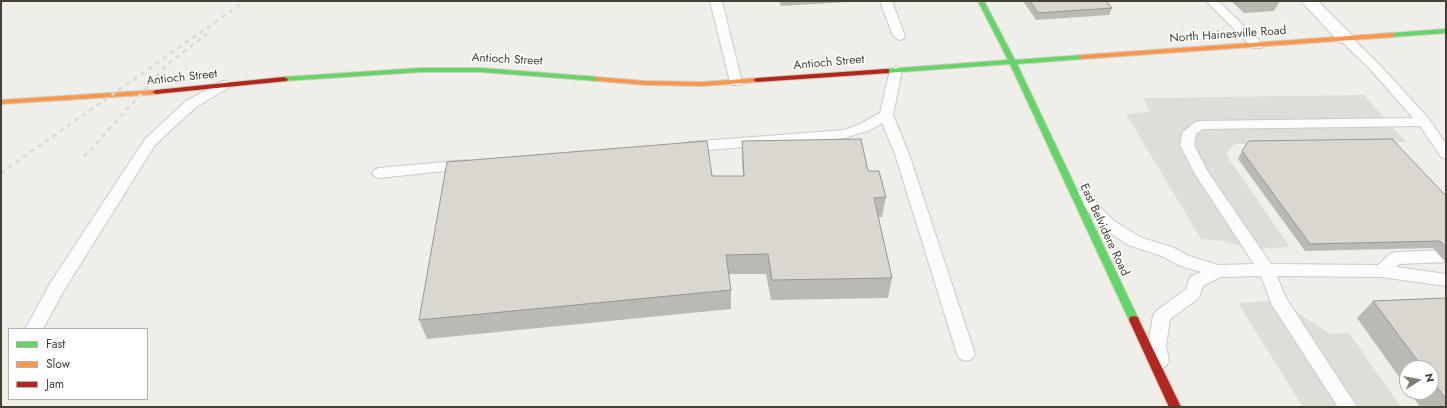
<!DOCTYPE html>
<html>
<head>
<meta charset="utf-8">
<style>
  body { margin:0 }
  #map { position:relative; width:1447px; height:408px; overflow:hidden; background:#f0eee8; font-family:Jost,sans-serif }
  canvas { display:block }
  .frame { position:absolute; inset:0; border:2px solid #454034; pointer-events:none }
  .legend { position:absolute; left:8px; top:328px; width:140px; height:72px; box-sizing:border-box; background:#fff; border:1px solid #b5b3ae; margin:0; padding:5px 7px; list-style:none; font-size:12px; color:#454034 }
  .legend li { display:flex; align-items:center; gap:8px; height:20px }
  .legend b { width:20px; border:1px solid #b5b3ae }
  .north { position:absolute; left:1399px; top:360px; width:40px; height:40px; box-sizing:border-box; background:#fff; border:1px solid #b5b3ae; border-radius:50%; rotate:79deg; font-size:11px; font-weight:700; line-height:16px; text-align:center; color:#454034 }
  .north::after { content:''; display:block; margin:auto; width:14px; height:18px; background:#817d73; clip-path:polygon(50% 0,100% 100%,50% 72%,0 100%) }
</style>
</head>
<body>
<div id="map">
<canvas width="1447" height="408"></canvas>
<div class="frame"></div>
<ul class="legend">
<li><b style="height:5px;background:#63d668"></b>Fast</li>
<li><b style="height:5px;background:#ff974d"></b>Slow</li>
<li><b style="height:5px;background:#b3261e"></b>Jam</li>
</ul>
<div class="north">N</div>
</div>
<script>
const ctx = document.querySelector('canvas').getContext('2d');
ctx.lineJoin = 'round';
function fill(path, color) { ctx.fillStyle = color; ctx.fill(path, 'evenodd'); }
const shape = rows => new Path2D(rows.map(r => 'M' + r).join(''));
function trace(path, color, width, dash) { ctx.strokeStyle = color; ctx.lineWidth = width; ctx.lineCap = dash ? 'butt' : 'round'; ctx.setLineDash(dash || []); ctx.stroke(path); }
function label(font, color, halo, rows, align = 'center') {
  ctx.font = font + ' Jost,sans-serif'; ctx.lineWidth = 3; ctx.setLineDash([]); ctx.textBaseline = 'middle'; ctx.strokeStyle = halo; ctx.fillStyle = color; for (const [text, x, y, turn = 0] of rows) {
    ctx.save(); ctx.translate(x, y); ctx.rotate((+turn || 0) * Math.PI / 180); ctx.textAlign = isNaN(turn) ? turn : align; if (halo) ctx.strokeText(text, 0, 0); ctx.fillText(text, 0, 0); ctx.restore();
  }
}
fill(shape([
  [1364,95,1406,142,1235,144,1228,150,1227,156,1290,247,1253,249,1222,241,1201,239,1126,114,1149,112,1144,98],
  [1278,300,1330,334,1349,333,1401,407,1303,407,1238,303]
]), '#dfddd8');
const lane = shape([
  [710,1,722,1,742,82,741,85,731,85,730,82,710,1],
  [880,1,892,1,905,36,903,39,899,40,893,36,880,1],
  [1206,1,1218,1,1261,42,1263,45,1261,48,1253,48,1206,1],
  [1345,34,1349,35,1378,63,1429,119,1446,144,1446,159,1441,157,1420,126,1203,129,1196,134,1194,145,1208,172,1271,264,1378,265,1390,254,1396,252,1446,250,1446,262,1400,264,1396,267,1446,274,1446,286,1381,277,1277,276,1286,298,1357,407,1338,407,1272,305,1261,276,1220,277,1203,286,1199,298,1170,319,1166,346,1169,361,1166,366,1160,369,1154,366,1148,346,1153,316,1156,311,1186,289,1190,277,1201,272,1178,265,1162,256,1128,245,1104,229,1073,195,1075,191,1080,190,1085,191,1114,221,1140,237,1174,248,1189,256,1218,265,1254,264,1195,174,1180,145,1183,132,1195,122,1200,121,1413,118,1370,69,1341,41,1339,38,1345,34],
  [896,66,902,70,893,115,909,154,975,354,972,359,966,361,960,359,957,354,895,154,882,123,870,130,845,138,688,152,683,150,681,147,683,144,688,142,844,130,860,124,880,113,890,70,896,66],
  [223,81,228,82,229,85,228,88,196,107,155,145,63,292,43,329,25,329,51,282,145,139,186,101,223,81],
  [467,160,472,162,474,165,472,168,379,178,374,176,372,173,374,170,379,168,467,160]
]);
const street = shape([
  [1301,1,1318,1,1351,34,1354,38,1351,42,1345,43,1339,42,1301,1]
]);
const fast = shape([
  [978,1,984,1,1015,60,1082,55,1086,57,1082,59,1017,64,1139,320,1138,323,1134,324,1130,323,1129,320,1010,64,886,73,882,71,886,69,1008,60,978,1],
  [1446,29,1446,33,1391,37,1387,35,1391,33,1446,29],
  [421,68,481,68,598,77,602,79,598,81,481,72,421,72,284,81,280,79,284,77,421,68]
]);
const slow = shape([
  [1391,33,1394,33,1394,37,1082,59,1078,57,1082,55,1391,33],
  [595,77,646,81,703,82,757,78,761,80,757,82,703,86,646,85,598,81,595,81,595,77],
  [156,90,159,90,160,92,159,94,1,104,1,100,156,90]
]);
const jam = shape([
  [886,69,889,69,889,73,757,82,753,80,757,78,886,69],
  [284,77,288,79,287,81,156,94,152,92,156,90,284,77],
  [1134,316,1138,317,1139,320,1181,407,1169,407,1129,320,1130,317,1134,316]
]);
trace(lane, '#cccac4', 2);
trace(street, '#cccac4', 2);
trace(fast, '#cfccbf', 2);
trace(slow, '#cfccbf', 2);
trace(jam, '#cfccbf', 2);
fill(lane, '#fdfcfc');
fill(street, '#fdfcfc');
fill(fast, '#63d668');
fill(slow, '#ff974d');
fill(jam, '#b3261e');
trace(shape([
  [84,157,169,63,207,34],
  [1,173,245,1]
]), '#d9d9d8', 2.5, [4.5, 4.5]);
fill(shape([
  [779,1,849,1,848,2,781,6],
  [1023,1,1106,1,1112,8,1109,15,1036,20],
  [1231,1,1280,1,1274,11,1244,13],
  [742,141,868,171,886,197,882,217,878,217,892,278,888,298,771,300,766,274,729,274,731,290,731,309,427,339,419,320,712,176,743,176,742,161],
  [1242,151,1446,196,1446,263,1433,248,1305,251,1238,159],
  [1446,298,1446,407,1420,407,1410,392,1431,392,1431,368,1407,368,1407,388,1357,318,1373,301]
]), '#bbb9b3');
const building = shape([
  [1030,1,1106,1,1112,8,1038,13,1030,1],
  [861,139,868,171,879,171,886,197,874,198,892,278,772,280,768,254,726,255,731,290,419,320,447,162,707,141,712,176,744,176,742,141,861,139],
  [1392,139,1446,196,1446,247,1440,241,1310,244,1242,151,1249,141,1392,139],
  [1446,298,1446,399,1431,379,1431,368,1423,368,1373,301,1446,298]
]);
fill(building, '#d9d7d0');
trace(building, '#989692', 1);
label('12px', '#454034', '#fff', [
  ["North Hainesville Road",1228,35,-4],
  ["Antioch Street",507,60,3],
  ["Antioch Street",829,63,-5],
  ["Antioch Street",182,78,-6],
  ["East Belvidere Road",1104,230,65]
]);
</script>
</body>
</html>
